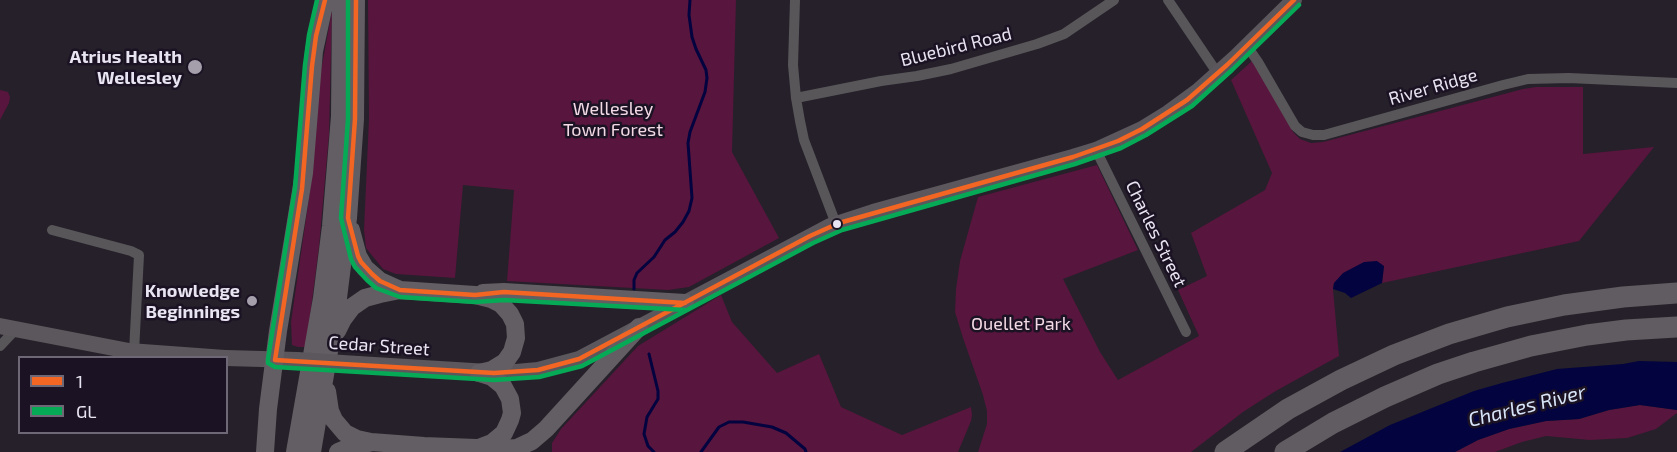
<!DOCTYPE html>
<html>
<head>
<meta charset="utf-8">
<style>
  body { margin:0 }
  #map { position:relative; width:1677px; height:452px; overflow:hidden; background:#25202a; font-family:"Exo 2",sans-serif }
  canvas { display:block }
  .legend { position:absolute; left:18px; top:356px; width:210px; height:78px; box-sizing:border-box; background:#1b1324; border:2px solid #6d6776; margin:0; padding:8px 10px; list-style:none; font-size:18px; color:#e9e4f1 }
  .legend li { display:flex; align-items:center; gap:12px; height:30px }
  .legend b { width:30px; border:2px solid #6d6776 }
</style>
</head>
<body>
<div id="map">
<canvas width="1677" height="452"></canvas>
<ul class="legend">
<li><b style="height:8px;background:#f26522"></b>1</li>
<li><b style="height:8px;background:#06aa56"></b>GL</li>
</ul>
</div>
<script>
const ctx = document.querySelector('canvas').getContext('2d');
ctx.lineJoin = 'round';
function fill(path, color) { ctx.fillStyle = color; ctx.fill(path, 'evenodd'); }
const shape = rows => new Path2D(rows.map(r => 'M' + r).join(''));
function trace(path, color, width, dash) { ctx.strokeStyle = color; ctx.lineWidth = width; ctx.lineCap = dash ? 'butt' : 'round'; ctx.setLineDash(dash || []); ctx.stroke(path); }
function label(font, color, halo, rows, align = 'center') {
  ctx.font = font + ' "Exo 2",sans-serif'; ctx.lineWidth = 5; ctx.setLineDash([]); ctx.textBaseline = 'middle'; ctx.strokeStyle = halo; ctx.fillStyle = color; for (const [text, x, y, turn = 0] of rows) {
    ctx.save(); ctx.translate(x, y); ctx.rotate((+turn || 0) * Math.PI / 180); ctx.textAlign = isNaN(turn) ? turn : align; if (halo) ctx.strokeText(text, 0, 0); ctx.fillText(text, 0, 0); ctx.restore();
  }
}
fill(shape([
  [368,0,736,0,732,152,779,238,689,287,668,290,507,281,514,190,463,185,455,278,396,274,383,269,366,248,364,230,369,118],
  [332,10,329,135,319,247,306,347,298,347,292,345,291,322,312,177,319,82],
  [1253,60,1293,132,1300,139,1311,143,1323,142,1523,89,1536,87,1583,87,1583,154,1654,147,1579,241,1382,283,1384,266,1334,283,1333,289,1339,356,1274,392,1243,412,1191,452,978,452,987,424,987,411,983,395,963,338,955,312,956,289,960,261,978,197,1097,165,1138,250,1063,279,1100,352,1118,380,1199,336,1178,290,1207,276,1191,233,1265,190,1272,173,1231,80],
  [0,90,8,92,10,97,9,103,0,120],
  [721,295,732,322,777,373,819,354,841,407,902,435,971,407,972,415,971,421,958,452,552,452,552,443,561,429,638,346],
  [1640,405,1677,410,1677,413,1656,429,1627,438,1590,440,1546,436,1522,442,1495,452,1455,452,1478,440,1509,429,1546,421,1579,419,1609,410]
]), '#58153d');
fill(shape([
  [1377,261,1384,266,1382,283,1351,298,1345,293,1333,289,1334,283,1343,273,1364,262],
  [1639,361,1677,362,1677,410,1640,405,1609,410,1579,419,1546,421,1509,429,1478,440,1455,452,1340,452,1390,425,1474,391,1502,383,1557,369,1623,364]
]), '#03033f');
trace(shape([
  [634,289,634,280,637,273,654,257,665,240,675,232,683,222,689,211,692,198,688,143,690,132,705,92,707,78,706,70,696,49,692,37,689,15,690,0],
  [649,354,658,391,658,399,647,417,644,434,648,446,654,452],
  [701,452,719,427,729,422,743,422,772,427,786,433,805,449,806,452]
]), '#03033f', 3);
trace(shape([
  [795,0,793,65,796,98,800,121,804,140,836,224],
  [1168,0,1218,74],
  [1247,46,1258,62,1295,126,1302,132,1313,135,1324,135,1503,85,1528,79,1569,78,1677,83],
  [796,98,881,81,917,76,951,69,1037,44,1064,34,1114,0],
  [1096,150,1186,332],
  [52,230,131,251,139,255,134,352],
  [0,346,17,328]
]), '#585659', 10);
trace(shape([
  [0,326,129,351,225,358],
  [226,358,297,360],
  [358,364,505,373,538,370,579,359,830,226,873,212,1073,157,1096,150,1142,129,1168,113,1198,91,1236,57,1294,0]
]), '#5b575c', 16);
trace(shape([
  [351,230,358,256,365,268,380,281,400,290],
  [483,293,504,292,685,303],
  [337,331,343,319,352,307,365,298,380,294,400,290,475,295,491,299,501,304,510,314,515,324,516,338,512,352,505,362,492,370,479,373],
  [327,391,330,411,334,420,345,433,357,439,371,442,424,446,502,449,517,448,532,441,546,429,639,327],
  [479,448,492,443,504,433,510,420,512,413,510,399,503,386,492,377,479,373],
  [265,452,268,409,278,331,304,173,314,51,325,0],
  [295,452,322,298,331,226,340,116,341,0],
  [312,452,338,298,348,218,355,119,356,0],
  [338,452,352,446,369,443]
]), '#625e63', 18);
trace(shape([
  [1225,452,1288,409,1341,380,1394,355,1449,334,1507,317,1564,305,1623,297,1677,293],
  [1285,452,1333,423,1385,397,1438,374,1474,362,1531,346,1587,335,1626,330,1677,327]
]), '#605c61', 21);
trace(shape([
  [297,360,358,364]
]), '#5b575c', 16);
trace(shape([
  [325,0,316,36,312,66,302,189,275,360,494,373,538,370,579,359,810,236,839,223,1073,157,1118,141,1142,129,1187,100,1227,65,1294,0],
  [356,0,355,119,348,218,358,256,361,262,372,274,380,281,400,290,475,295,504,292,685,303]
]), '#f26522', 4.5);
trace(shape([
  [317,0,309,35,305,65,295,188,268,359,268,363,275,367,494,380,539,377,582,366,813,243,842,230,1075,164,1121,148,1146,135,1192,106,1232,70,1299,5],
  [348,0,348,119,341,218,351,259,355,267,367,280,376,288,400,297,475,302,504,300,685,310]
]), '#06aa56', 4.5);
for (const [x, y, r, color] of [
  [195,67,8,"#a49fab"],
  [837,224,5,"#e9e4f1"],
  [252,301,6,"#a49fab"]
]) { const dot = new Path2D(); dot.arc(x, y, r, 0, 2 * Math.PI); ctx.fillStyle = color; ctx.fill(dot); trace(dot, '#1b1324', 2); }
label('18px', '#e9e4f1', '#1b1324', [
  ["Bluebird Road",956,47,-14],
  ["River Ridge",1433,87,-16],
  ["Charles Street",1156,234,64],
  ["Cedar Street",379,346,4]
]);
label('bold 18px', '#e9e4f1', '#1b1324', [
  ["Atrius Health",182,57],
  ["Wellesley",182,78],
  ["Knowledge",240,291],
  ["Beginnings",240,312]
], 'right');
label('18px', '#f2d9e4', '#1b1324', [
  ["Wellesley",613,109],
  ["Town Forest",613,130],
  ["Ouellet Park",1021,324]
]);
label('italic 20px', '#d8e4f8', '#1b1324', [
  ["Charles River",1527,406,-14]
]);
</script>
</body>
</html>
